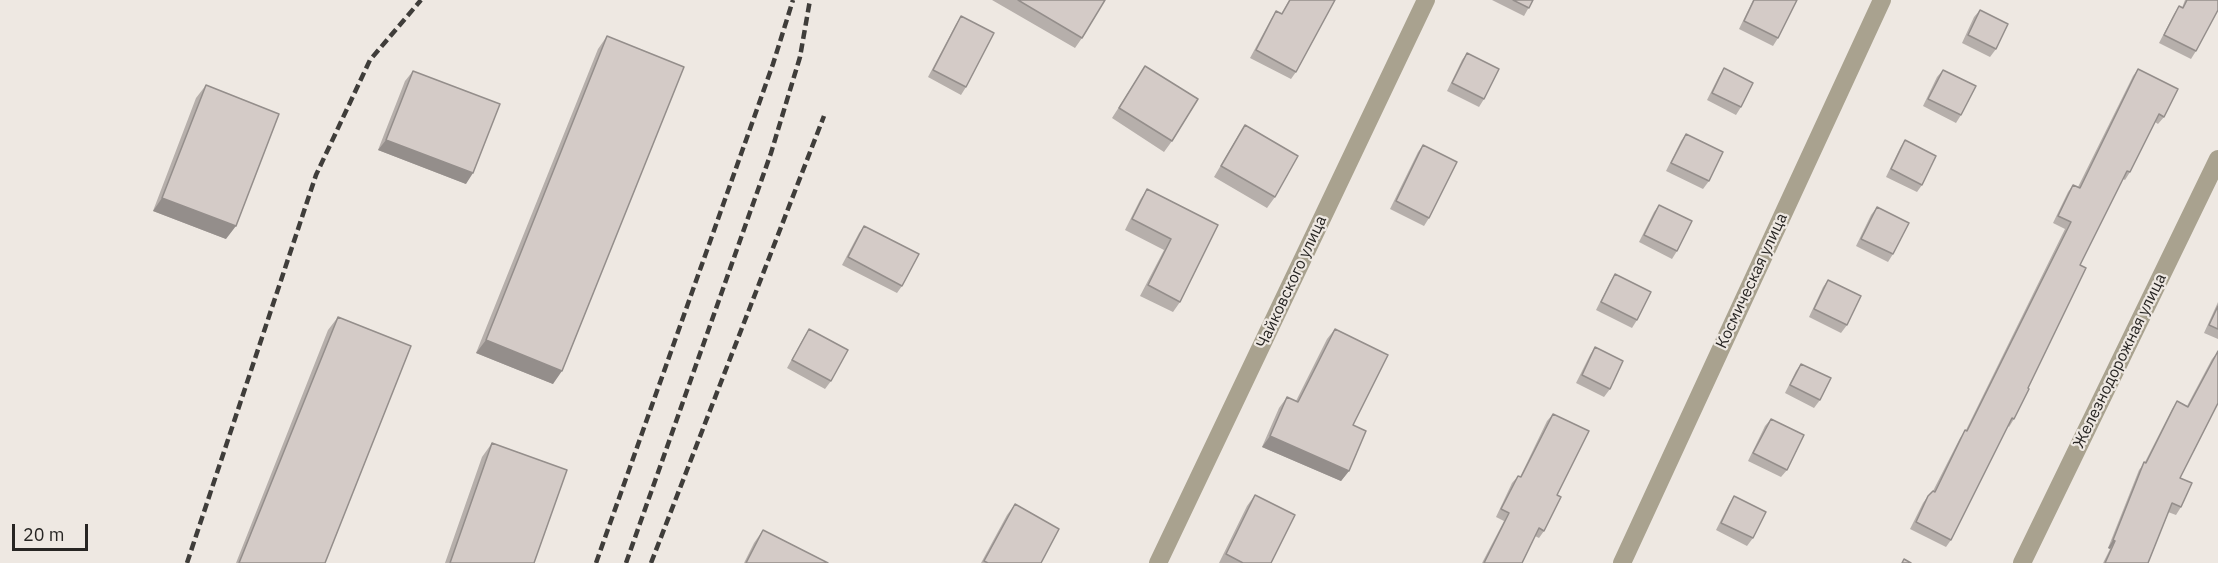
<!DOCTYPE html>
<html>
<head>
<meta charset="utf-8">
<style>
  body { margin:0 }
  #map { position:relative; width:2218px; height:563px; overflow:hidden; background:#eee8e2; font-family:"IBM Plex Sans",sans-serif }
  canvas { display:block }
  .scale { position:absolute; left:12px; top:524px; width:76px; height:27px; box-sizing:border-box; border:3px solid #272523; border-top:0; padding-left:8px; font-size:18px; line-height:21px; white-space:nowrap; color:#272523; -webkit-text-stroke:4px #eee8e2; paint-order:stroke }
</style>
</head>
<body>
<div id="map">
<canvas width="2218" height="563"></canvas>
<div class="scale">20 m</div>
</div>
<script>
const ctx = document.querySelector('canvas').getContext('2d');
ctx.lineJoin = 'round';
const shape = rows => new Path2D(rows.map(r => 'M' + r).join(''));
function trace(path, color, width, dash) { ctx.strokeStyle = color; ctx.lineWidth = width; ctx.lineCap = dash ? 'butt' : 'round'; ctx.setLineDash(dash || []); ctx.stroke(path); }
function fill(path, color) { ctx.fillStyle = color; ctx.fill(path, 'evenodd'); }
function label(font, color, halo, rows, align = 'center') {
  ctx.font = font + ' "IBM Plex Sans",sans-serif'; ctx.lineWidth = 4.5; ctx.setLineDash([]); ctx.textBaseline = 'middle'; ctx.strokeStyle = halo; ctx.fillStyle = color; for (const [text, x, y, turn = 0] of rows) {
    ctx.save(); ctx.translate(x, y); ctx.rotate((+turn || 0) * Math.PI / 180); ctx.textAlign = isNaN(turn) ? turn : align; if (halo) ctx.strokeText(text, 0, 0); ctx.fillText(text, 0, 0); ctx.restore();
  }
}
trace(shape([
  [1158,563,1426,0],
  [1622,563,1882,0],
  [2022,563,2218,159]
]), '#a9a28f', 18);
trace(shape([
  [187,563,316,175,370,60,421,0],
  [596,563,773,64,793,0],
  [626,563,771,153,800,57,810,0],
  [651,563,824,116]
]), '#3f3d3a', 4.5, [9, 4.5]);
fill(shape([
  [992,0,1105,0,1082,38,1075,48],
  [1289,0,1335,0,1296,72,1291,79,1250,58,1271,19,1276,11,1281,14],
  [1492,0,1533,0,1524,16],
  [1753,0,1797,0,1778,38,1773,46,1739,29],
  [2185,0,2218,0,2196,51,2191,59,2159,43,2174,14,2179,6,2182,8],
  [1980,10,1996,49,1990,57,1962,43,1974,17],
  [961,16,966,87,961,95,928,77,956,24],
  [607,36,553,384,476,353,598,49],
  [1467,53,1484,99,1479,107,1447,91,1462,60],
  [1145,66,1172,141,1164,152,1112,118],
  [1724,68,1741,107,1736,115,1707,100,1719,76],
  [2138,69,2164,117,2158,124,2155,122,2130,172,2125,180,2123,179,2080,265,2014,419,2009,427,2008,426,1951,540,1946,547,1910,529,1923,503,1928,496,1933,491,1960,438,1966,430,2065,229,2053,223,2068,192,2073,185,2078,187,2133,76],
  [1943,70,1961,115,1956,123,1923,106,1937,77],
  [413,71,466,184,378,150,405,81],
  [206,85,226,239,153,211,196,98],
  [1245,125,1275,197,1267,208,1214,177,1238,136],
  [1686,134,1709,181,1703,189,1666,171,1681,141],
  [1905,140,1922,185,1917,192,1886,177,1900,148],
  [1423,145,1429,218,1424,226,1390,209,1418,152],
  [1147,189,1218,225,1180,302,1173,312,1140,296,1164,250,1125,230,1140,200],
  [1659,205,1677,251,1672,259,1639,242,1654,212],
  [1877,207,1893,254,1888,262,1856,246,1871,215],
  [864,226,902,286,897,293,842,265,859,233],
  [1615,274,1637,320,1632,328,1596,310,1610,282],
  [1828,280,1847,325,1841,333,1809,317,1823,287],
  [2218,302,2218,339,2204,333],
  [338,317,325,563,236,563,328,330],
  [809,329,831,381,825,389,787,368,804,337],
  [1335,329,1353,425,1349,471,1341,481,1262,447,1279,408,1287,397,1296,401,1327,339],
  [1595,347,1610,389,1604,397,1576,383,1590,355],
  [2218,352,2180,478,2181,507,2176,515,2168,512,2148,563,2103,563,2110,549,2108,548,2139,470,2145,462,2172,409,2177,401,2187,406,2212,359],
  [1801,364,1820,400,1814,408,1785,393,1796,371],
  [1553,414,1557,495,1544,531,1539,538,1535,536,1522,563,1482,563,1504,521,1496,517,1512,483,1518,476,1520,477,1547,421],
  [1771,419,1787,470,1781,477,1748,461,1765,426],
  [492,443,534,563,445,563,482,457],
  [1255,495,1271,563,1219,563,1247,506],
  [1734,496,1753,538,1747,546,1716,530,1729,504],
  [1015,504,1041,563,981,563,1007,515],
  [763,530,828,563,744,563,754,543]
]), '#b6afab');
fill(shape([
  [386,140,473,173,466,184,378,150],
  [162,198,236,226,226,239,153,211],
  [486,340,562,371,553,384,476,353],
  [1270,436,1349,471,1341,481,1262,447],
  [2113,540,2115,541,2110,549,2108,548]
]), '#948e8b');
const building = shape([
  [1018,0,1105,0,1082,38,1018,0],
  [1290,0,1335,0,1296,72,1256,50,1276,11,1282,14,1290,0],
  [1513,0,1533,0,1529,8,1513,0],
  [1754,0,1797,0,1778,38,1744,21,1754,0],
  [2187,0,2218,0,2218,10,2196,51,2164,35,2179,6,2183,8,2187,0],
  [1980,10,2008,24,1996,49,1968,35,1980,10],
  [961,16,994,33,966,87,933,70,961,16],
  [607,36,684,67,562,371,486,340,607,36],
  [1467,53,1499,69,1484,99,1452,83,1467,53],
  [1145,66,1198,99,1172,141,1119,108,1145,66],
  [1724,68,1753,83,1741,107,1712,93,1724,68],
  [2138,69,2178,89,2164,117,2159,114,2130,172,2127,171,2080,265,2086,268,2028,388,2029,389,2014,419,2012,418,1951,540,1916,522,1928,496,1933,491,1935,492,1965,430,1967,431,2041,282,2071,222,2058,216,2073,185,2080,188,2138,69],
  [1943,70,1976,86,1961,115,1928,99,1943,70],
  [413,71,500,104,473,173,386,140,413,71],
  [206,85,279,114,236,226,162,198,206,85],
  [1245,125,1298,156,1275,197,1221,166,1245,125],
  [1686,134,1723,152,1709,181,1671,163,1686,134],
  [1905,140,1936,156,1922,185,1891,169,1905,140],
  [1423,145,1457,162,1429,218,1396,201,1423,145],
  [1147,189,1218,225,1180,302,1148,285,1171,239,1132,219,1147,189],
  [1659,205,1692,221,1677,251,1644,235,1659,205],
  [1877,207,1909,223,1893,254,1861,239,1877,207],
  [864,226,919,254,902,286,848,257,864,226],
  [1615,274,1651,292,1637,320,1601,302,1615,274],
  [1828,280,1861,296,1847,325,1814,309,1828,280],
  [2218,306,2218,329,2209,325,2218,306],
  [338,317,411,346,325,563,239,563,338,317],
  [809,329,848,350,831,381,792,360,809,329],
  [1335,329,1388,355,1353,425,1366,431,1349,471,1270,436,1287,397,1298,402,1335,329],
  [1595,347,1623,361,1610,389,1582,375,1595,347],
  [2218,351,2218,403,2180,478,2192,483,2181,507,2172,503,2148,563,2105,563,2115,541,2113,540,2144,462,2146,463,2177,401,2188,407,2218,351],
  [1801,364,1831,378,1820,400,1790,385,1801,364],
  [1553,414,1589,431,1557,495,1561,497,1544,531,1539,528,1522,563,1484,563,1509,513,1501,509,1518,476,1521,477,1553,414],
  [1771,419,1804,435,1787,470,1753,453,1771,419],
  [492,443,567,470,534,563,450,563,492,443],
  [1255,495,1295,515,1271,563,1243,563,1226,554,1255,495],
  [1734,496,1766,512,1753,538,1721,523,1734,496],
  [1015,504,1059,529,1041,563,988,563,984,561,1015,504],
  [763,530,828,563,746,563,763,530],
  [1904,559,1911,563,1902,563,1904,559]
]);
fill(building, '#d4cbc7');
trace(building, '#948e8b', 1.5);
label('16px', '#272523', '#eee8e2', [
  ["Космическая улица",1752,281,-65],
  ["Чайковского улица",1292,282,-65],
  ["Железнодорожная улица",2120,361,-64]
]);
</script>
</body>
</html>
